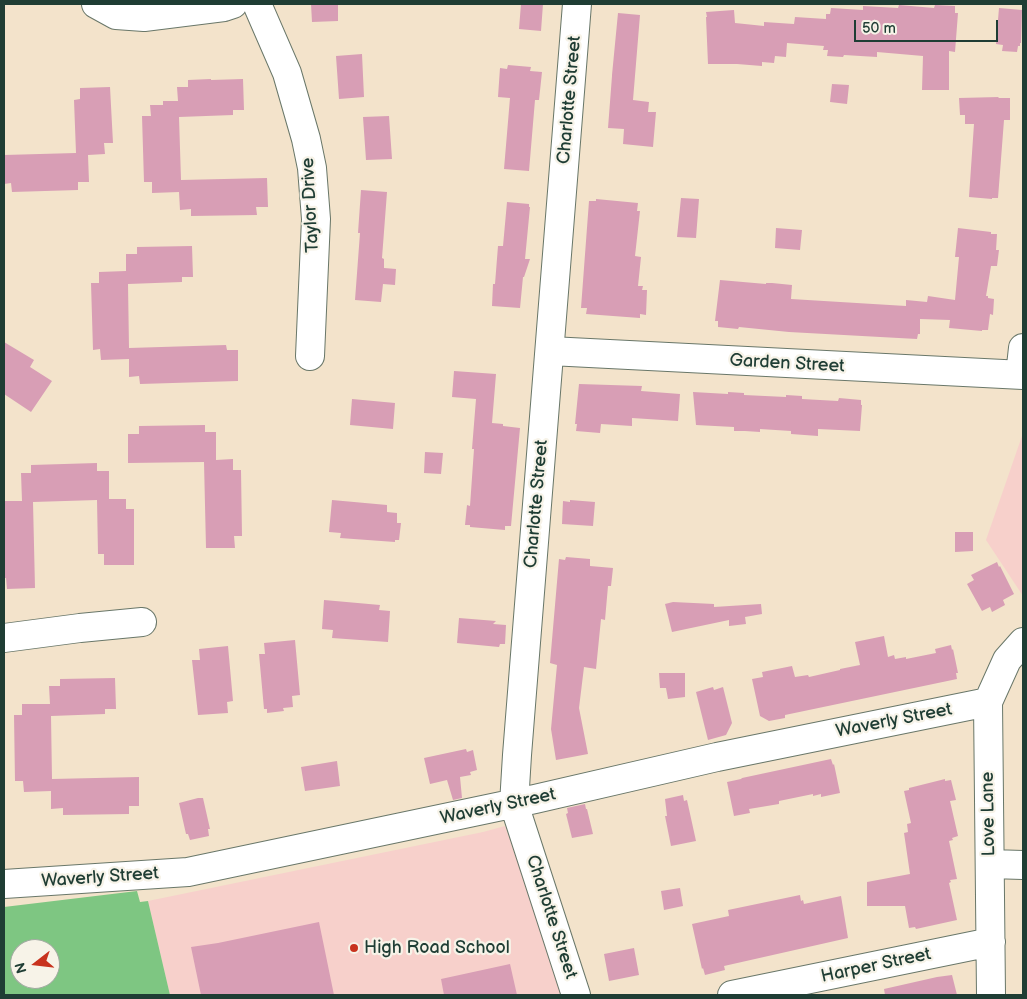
<!DOCTYPE html>
<html>
<head>
<meta charset="utf-8">
<style>
  body { margin:0 }
  #map { position:relative; width:1027px; height:999px; overflow:hidden; background:#f3e3cb; font-family:"Balsamiq Sans",sans-serif }
  canvas { display:block }
  .frame { position:absolute; inset:0; border:5px solid #1f3d34; pointer-events:none }
  .north { position:absolute; left:10px; top:939px; width:50px; height:50px; box-sizing:border-box; background:#f7f3e8; border:1px solid #a1aaa0; border-radius:50%; rotate:254deg; font-size:14px; font-weight:700; line-height:20px; text-align:center; color:#1f3d34 }
  .north::after { content:''; display:block; margin:auto; width:18px; height:22px; background:#c8321e; clip-path:polygon(50% 0,100% 100%,50% 72%,0 100%) }
  .scale { position:absolute; left:854px; top:20px; width:144px; height:22px; box-sizing:border-box; border:2px solid #1f3d34; border-top:0; padding-left:6px; font-size:15px; line-height:18px; white-space:nowrap; color:#1f3d34; -webkit-text-stroke:4px #f7f3e8; paint-order:stroke }
</style>
</head>
<body>
<div id="map">
<canvas width="1027" height="999"></canvas>
<div class="frame"></div>
<div class="north">N</div>
<div class="scale">50 m</div>
</div>
<script>
const ctx = document.querySelector('canvas').getContext('2d');
ctx.lineJoin = 'round';
function fill(path, color) { ctx.fillStyle = color; ctx.fill(path, 'evenodd'); }
const shape = rows => new Path2D(rows.map(r => 'M' + r).join(''));
function trace(path, color, width, dash) { ctx.strokeStyle = color; ctx.lineWidth = width; ctx.lineCap = dash ? 'butt' : 'round'; ctx.setLineDash(dash || []); ctx.stroke(path); }
function label(font, color, halo, rows, align = 'center') {
  ctx.font = font + ' "Balsamiq Sans",sans-serif'; ctx.lineWidth = 4.5; ctx.setLineDash([]); ctx.textBaseline = 'middle'; ctx.strokeStyle = halo; ctx.fillStyle = color; for (const [text, x, y, turn = 0] of rows) {
    ctx.save(); ctx.translate(x, y); ctx.rotate((+turn || 0) * Math.PI / 180); ctx.textAlign = isNaN(turn) ? turn : align; if (halo) ctx.strokeText(text, 0, 0); ctx.fillText(text, 0, 0); ctx.restore();
  }
}
fill(shape([
  [1023,433,1023,596,986,540],
  [505,826,565,995,170,995,148,901,483,832]
]), '#f7d0cb');
fill(shape([
  [137,891,140,902,148,901,170,995,4,995,4,907],
  [20,949,50,949,50,979,20,979]
]), '#7ec682');
fill(shape([
  [311,4,338,4,338,21,312,22],
  [521,4,543,4,541,31,519,29],
  [899,5,934,8,935,5,955,6,955,13,958,13,955,52,949,51,949,90,922,90,923,56,877,52,877,57,844,55,843,57,827,56,828,50,823,50,824,46,787,43,786,57,775,56,774,63,762,62,762,66,737,64,708,64,706,17,707,17,706,12,734,10,735,23,764,26,764,22,794,24,795,17,826,19,826,14,830,14,831,8,863,10,863,6,898,8],
  [999,8,1022,10,1021,43,1020,43,1020,46,1018,46,1017,52,1002,51,1003,45,996,44],
  [618,13,640,15,633,100,649,102,648,112,656,112,653,147,623,144,624,129,608,128,612,76,612,75],
  [362,54,364,97,339,99,336,56],
  [508,65,531,67,530,71,542,72,539,100,535,100,529,171,504,169,510,98,498,97,500,68,507,69],
  [211,79,211,80,243,79,244,110,233,110,233,115,179,117,181,180,267,178,268,207,256,207,257,215,191,216,191,209,180,210,179,192,152,193,152,182,144,182,142,116,151,116,150,105,163,105,163,101,178,101,177,87,188,87,188,80],
  [832,84,849,85,847,104,830,102],
  [110,87,113,143,104,143,105,154,88,155,89,182,78,182,78,190,12,192,11,183,4,184,4,155,76,153,74,100,80,99,80,88],
  [999,97,998,98,1010,98,1010,120,1004,120,998,198,992,198,992,199,969,197,974,124,965,124,965,115,960,115,959,98],
  [389,116,392,159,366,160,363,117],
  [361,190,387,192,382,258,384,259,384,268,396,269,395,285,383,284,381,302,355,300,360,233,358,233],
  [681,198,699,199,696,238,677,237],
  [596,199,638,203,637,211,640,211,635,256,641,257,638,286,643,286,642,290,647,290,646,315,640,314,640,318,586,314,587,308,581,308,589,201,596,201],
  [507,202,529,204,529,207,530,207,525,259,530,259,524,277,523,277,520,308,492,306,493,284,495,284,498,246,503,246],
  [776,228,802,230,800,250,775,248],
  [958,228,991,232,991,234,997,234,996,250,999,250,997,266,991,266,986,296,988,296,988,298,994,299,993,315,990,314,988,330,982,330,982,331,949,328,950,320,920,319,920,334,918,334,917,339,789,332,739,327,738,329,718,327,718,321,715,321,720,280,766,284,766,283,772,283,792,285,791,299,906,306,906,300,927,302,928,296,955,300,959,257,955,257],
  [192,246,193,277,182,277,182,282,128,284,129,348,226,345,227,350,238,350,238,381,140,384,139,376,129,377,129,359,101,360,100,349,93,350,91,283,99,283,99,272,126,271,126,254,137,254,137,247],
  [4,342,34,360,30,367,52,381,31,412,4,394],
  [454,371,496,374,492,423,503,424,503,426,520,428,511,526,505,526,505,530,470,527,470,525,465,525,467,505,470,506,474,449,472,449,476,399,452,397],
  [579,384,642,386,641,391,680,394,678,421,632,418,632,426,601,424,600,433,576,431,577,424,575,424],
  [693,392,728,394,728,392,744,393,744,395,786,397,786,395,802,396,802,399,838,401,839,398,861,400,861,405,862,405,860,431,818,429,818,436,791,434,791,431,760,429,760,432,745,431,734,431,734,427,696,425],
  [352,399,395,403,393,429,350,425],
  [205,425,205,432,216,432,216,460,233,459,233,470,241,470,242,536,234,536,235,548,206,548,204,462,128,463,128,434,139,434,139,426],
  [425,452,443,453,441,474,424,473],
  [97,463,97,471,109,471,109,499,126,499,126,509,134,509,134,565,104,565,104,554,98,554,97,500,33,502,35,588,7,589,6,578,4,578,4,501,22,501,21,473,31,473,31,465],
  [332,500,387,505,387,512,397,513,397,523,401,523,399,540,395,540,395,542,340,538,341,533,329,532],
  [570,500,595,502,593,526,562,524,563,501,570,502],
  [955,532,973,532,973,551,955,552],
  [566,557,590,559,590,566,613,568,611,586,608,586,605,620,601,619,596,669,584,667,579,708,588,754,556,760,551,729,557,665,550,663,559,559,565,560],
  [997,562,999,567,1000,566,1014,594,1003,600,1005,605,992,612,990,607,982,611,967,584,974,580,971,575],
  [324,600,380,605,379,610,390,611,388,642,332,638,333,630,322,629],
  [673,602,714,604,714,607,761,604,762,614,745,617,746,624,729,626,729,620,672,632,665,604],
  [459,618,496,621,493,624,506,625,505,644,500,644,499,647,457,643],
  [884,636,888,657,894,655,895,659,906,657,906,659,936,653,935,649,951,645,952,650,953,649,958,673,956,673,957,679,785,715,785,718,769,721,760,716,752,679,763,677,762,672,792,666,795,677,808,675,809,677,840,670,840,669,860,665,855,642],
  [295,640,300,695,292,696,293,707,283,708,284,711,267,713,267,709,264,709,259,654,265,654,264,643],
  [228,646,233,701,227,702,228,713,198,715,192,660,200,660,199,649],
  [659,673,685,673,685,697,668,699,666,688,660,688],
  [115,678,116,709,105,709,105,714,51,716,52,779,139,777,139,806,129,806,129,814,63,815,63,808,51,809,51,791,24,792,23,781,15,781,14,715,22,715,22,704,50,704,49,686,60,686,60,679],
  [713,687,714,690,723,687,732,723,726,735,708,740,696,692],
  [466,749,467,752,473,750,477,770,470,772,471,775,460,777,462,798,453,800,447,780,430,784,424,758],
  [831,759,833,765,834,764,840,793,821,797,821,794,813,796,813,794,779,801,779,804,749,809,750,813,734,816,727,782,741,779,742,778],
  [337,761,340,786,305,791,301,767],
  [945,779,945,781,951,780,956,800,950,801,958,836,952,838,953,840,949,841,957,879,950,880,951,882,949,883,957,920,916,929,915,927,909,928,905,906,867,906,867,882,910,874,904,833,908,832,907,824,911,823,904,791,909,790,909,788],
  [683,795,684,801,687,800,696,841,671,846,665,816,667,816,665,799],
  [198,798,203,798,210,829,208,829,209,836,190,840,188,834,186,834,179,803],
  [585,804,586,809,587,809,593,834,572,838,566,814,568,813,567,808],
  [680,888,683,906,664,910,661,891],
  [800,895,801,901,803,900,804,904,841,896,848,938,724,966,725,970,705,975,703,968,702,969,692,924,729,916,728,910],
  [319,922,334,995,201,995,191,947,218,943],
  [634,948,639,975,609,981,604,954],
  [510,964,517,995,444,995,441,979],
  [952,975,957,995,885,995,884,989,937,977]
]), '#d89eb5');
const minor = shape([
  [96,4,116,15,144,17,224,7,233,4],
  [257,4,287,73,306,139,312,168,316,219,310,356],
  [550,351,1023,375],
  [1020,375,1023,348],
  [4,638,80,628,142,622],
  [990,864,1023,865],
  [4,884,188,872,535,799,717,757,988,702],
  [576,995,514,804,517,755,577,4],
  [732,995,991,942],
  [991,995,988,702,1007,660,1023,642]
]);
trace(minor, '#697769', 30);
trace(minor, '#fff', 28);
for (const [x, y, r, color] of [
  [354,948,5,"#c8321e"]
]) { const dot = new Path2D(); dot.arc(x, y, r, 0, 2 * Math.PI); ctx.fillStyle = color; ctx.fill(dot); trace(dot, '#f7f3e8', 2); }
label('18px', '#1f3d34', '#f7f3e8', [
  ["Charlotte Street",570,100,-85],
  ["Taylor Drive",311,205,-93],
  ["Garden Street",787,364,3],
  ["Charlotte Street",537,504,-85],
  ["Waverly Street",894,721,-11],
  ["Waverly Street",498,807,-12],
  ["Love Lane",989,814,-91],
  ["Waverly Street",100,878,-4],
  ["Charlotte Street",551,917,72],
  ["Harper Street",876,966,-12]
]);
label('18px', '#1f3d34', '#f7f3e8', [
  ["High Road School",364,948]
], 'left');
</script>
</body>
</html>
